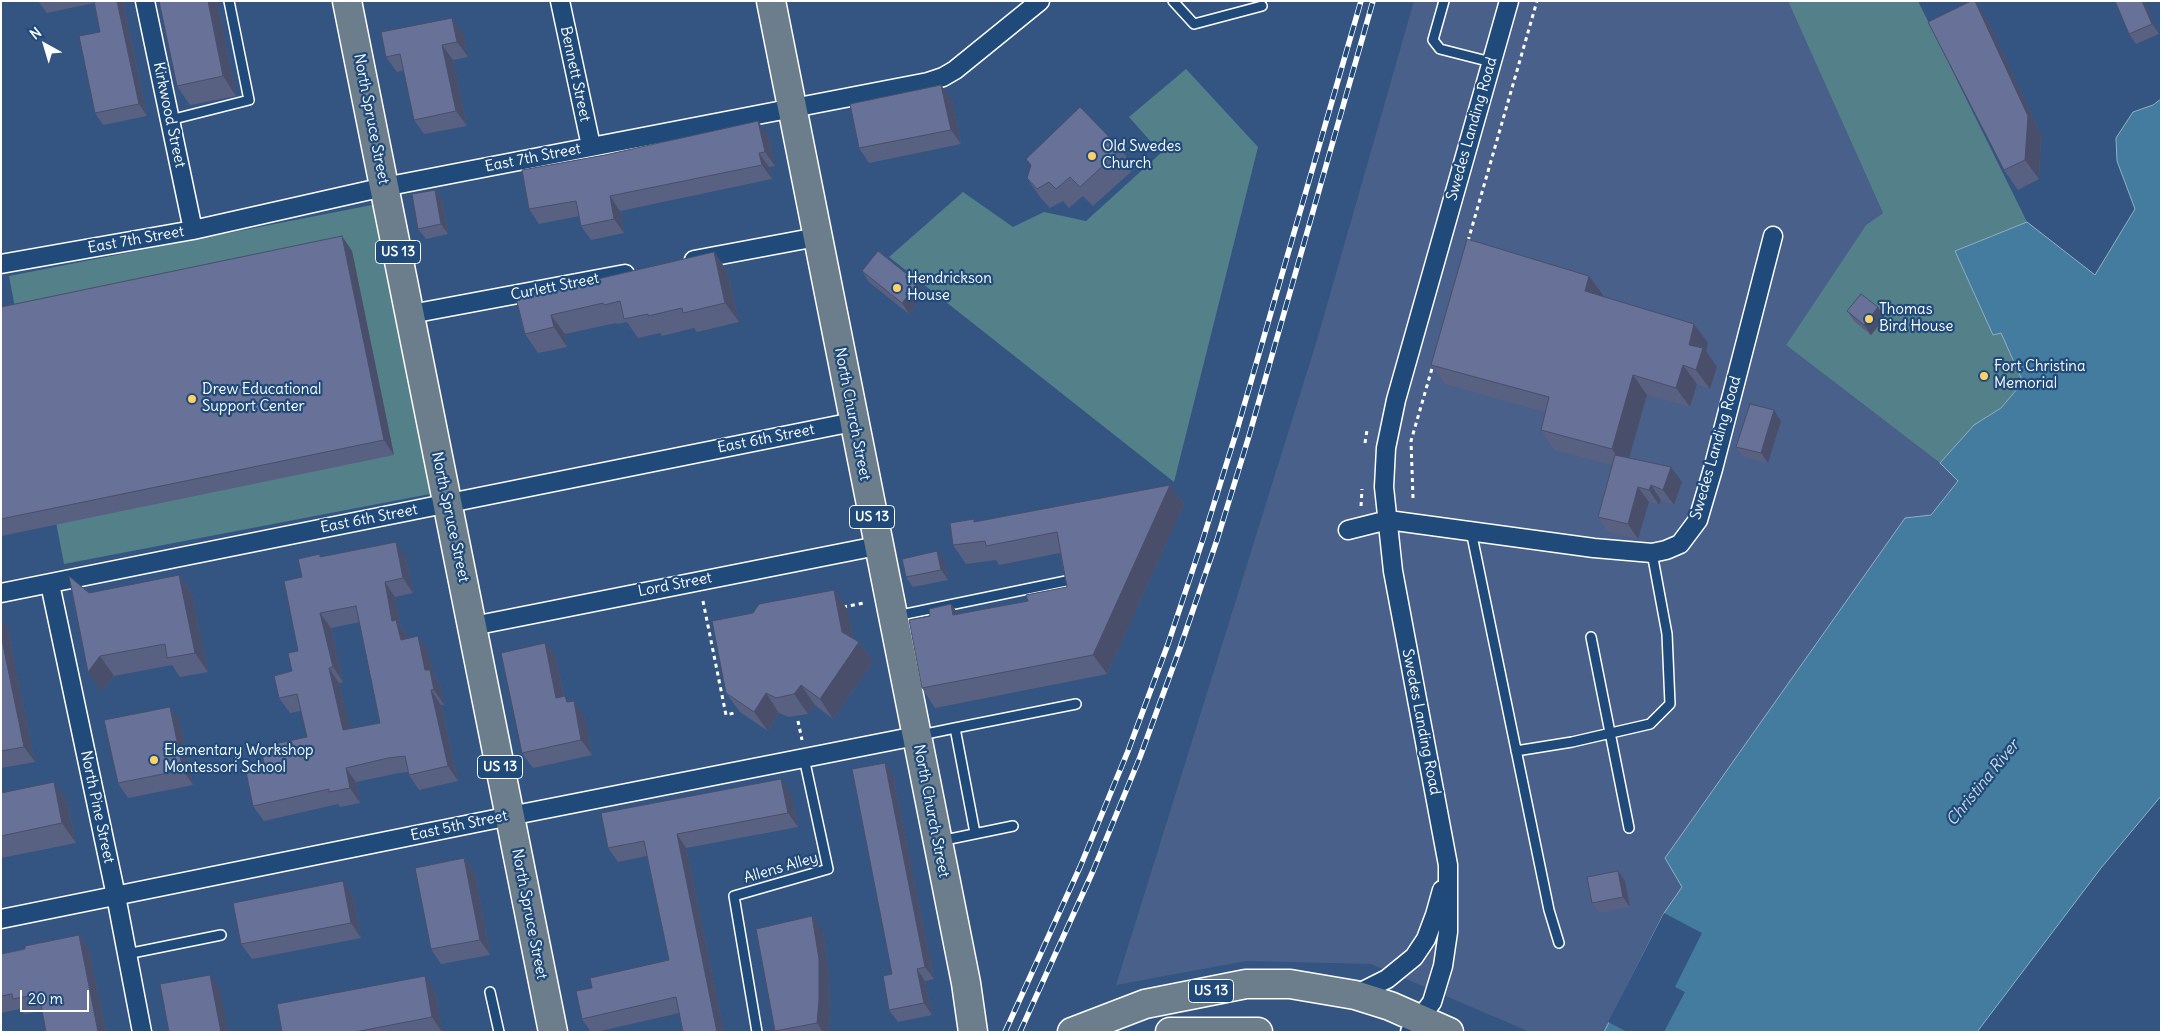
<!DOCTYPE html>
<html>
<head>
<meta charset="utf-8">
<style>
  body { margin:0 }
  #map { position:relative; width:2162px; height:1033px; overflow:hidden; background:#345582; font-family:Delius,sans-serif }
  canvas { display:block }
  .frame { position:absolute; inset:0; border:2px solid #fff; pointer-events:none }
  .north { position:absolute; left:20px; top:20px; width:50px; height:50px; -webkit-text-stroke:4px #1f4a7a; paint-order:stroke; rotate:321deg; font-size:14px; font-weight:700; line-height:20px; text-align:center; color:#fff }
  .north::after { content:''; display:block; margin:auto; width:18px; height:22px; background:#fff; clip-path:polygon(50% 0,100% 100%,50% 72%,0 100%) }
  .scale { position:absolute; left:20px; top:990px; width:69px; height:22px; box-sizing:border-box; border:2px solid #fff; border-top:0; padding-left:6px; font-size:15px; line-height:18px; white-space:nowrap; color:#fff; -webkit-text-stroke:4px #1f4a7a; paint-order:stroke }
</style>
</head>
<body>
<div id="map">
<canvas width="2162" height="1033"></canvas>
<div class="frame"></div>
<div class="north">N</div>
<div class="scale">20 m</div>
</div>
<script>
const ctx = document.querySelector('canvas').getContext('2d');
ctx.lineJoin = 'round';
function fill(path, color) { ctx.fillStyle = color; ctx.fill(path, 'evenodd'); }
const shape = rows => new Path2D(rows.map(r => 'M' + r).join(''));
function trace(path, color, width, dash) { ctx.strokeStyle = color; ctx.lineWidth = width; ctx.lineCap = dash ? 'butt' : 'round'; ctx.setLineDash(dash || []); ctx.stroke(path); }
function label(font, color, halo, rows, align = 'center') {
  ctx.font = font + ' Delius,sans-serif'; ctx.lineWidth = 4.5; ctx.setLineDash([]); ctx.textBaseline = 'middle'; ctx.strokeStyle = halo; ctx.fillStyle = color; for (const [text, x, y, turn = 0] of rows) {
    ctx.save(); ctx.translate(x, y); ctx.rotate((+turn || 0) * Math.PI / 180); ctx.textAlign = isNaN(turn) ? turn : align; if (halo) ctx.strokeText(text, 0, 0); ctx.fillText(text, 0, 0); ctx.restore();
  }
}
fill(shape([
  [1414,1,1788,1,1883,213,1866,225,1786,345,1940,463,1958,481,1931,515,1664,913,1604,1032,1530,1032,1371,964,1246,961,1116,985,1317,340]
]), '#48608a');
fill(shape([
  [1788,1,1918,1,2027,222,1955,251,1993,335,2001,332,2023,382,2001,408,1974,425,1940,463,1786,345,1866,225,1883,213],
  [1186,69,1258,147,1174,482,889,257,963,192,1013,227,1044,212,1086,221,1161,153,1129,117],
  [377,204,435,493,64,564,9,276]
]), '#548089');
const water = shape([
  [2161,99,2161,796,2101,868,1977,1032,1604,1032,1664,913,1682,887,1665,858,1905,518,1931,515,1958,481,1940,463,1974,425,2001,408,2023,382,2001,333,1993,335,1955,251,2027,222,2095,275,2135,209,2117,161,2116,138,2133,112,2153,105,2161,99]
]);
fill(water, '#447ca0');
trace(water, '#8fb0c6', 1);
fill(shape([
  [1664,913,1702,933,1675,987,1685,992,1664,1032,1627,1032,1608,1022]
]), '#345582');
const service = shape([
  [1173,1,1194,24,1262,6],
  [1444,1,1433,40,1440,49,1491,62],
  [170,120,249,100,229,1],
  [1471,531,1549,910,1559,943],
  [896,616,1066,581],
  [1591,637,1629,828],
  [955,728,1076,704],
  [921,735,955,728,975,833],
  [1516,751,1572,742,1650,724,1670,704,1667,634,1652,553],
  [940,841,1013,826],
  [127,954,221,935],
  [490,992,499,1032],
  [757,1032,734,896,828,869,804,758]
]);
const minor = shape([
  [145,1,193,230],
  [560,1,591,146],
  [694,260,817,237],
  [1,264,193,230,384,187,928,82,943,77,955,70,1040,1],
  [411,314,625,274],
  [1348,530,1388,520,1594,548,1652,553,1666,550,1680,544,1698,520,1713,469,1773,236],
  [50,584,116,896,142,1032],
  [1,593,853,422],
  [473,626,877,546],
  [1,919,510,816,916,736],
  [1355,995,1387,979,1414,957,1426,939,1435,915,1442,890],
  [1410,1032,1432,1002,1443,966,1448,932,1448,865,1393,571,1384,487,1386,448,1396,400,1509,1]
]);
const primary = shape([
  [347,1,553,1032],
  [771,1,966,983,973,1032],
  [1072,1032,1145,1004,1246,984,1290,984,1355,995,1390,1006,1449,1032],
  [1170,1032,1258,1032]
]);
trace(service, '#fff', 12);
trace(minor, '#fff', 21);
trace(primary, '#fff', 31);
trace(shape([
  [1468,241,1537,1],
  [1365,443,1367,430],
  [1413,498,1411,441,1433,365],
  [1361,506,1362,489],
  [703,601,726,715,734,713],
  [843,607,864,603],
  [798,721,802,740]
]), '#fff', 3, [4, 4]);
trace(service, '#1f4a7a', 9);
trace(minor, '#1f4a7a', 18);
trace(primary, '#6c7d8b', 28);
const rail = shape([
  [1005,1032,1080,867,1128,751,1168,644,1203,539,1237,430,1361,1],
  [1020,1032,1093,871,1140,757,1180,648,1217,540,1249,436,1373,1]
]);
trace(rail, '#fff', 5.5);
trace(rail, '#1f4a7a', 4, [11]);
fill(shape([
  [38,1,123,1,147,116,103,125,95,113,100,32,94,3,47,13],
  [217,1,236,96,190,105,177,86],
  [2144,1,2159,34,2136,44,2129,34],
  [1987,19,2041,135,2039,179,2018,190,2004,170],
  [463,33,468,57,453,60,467,126,424,134,414,120,404,70,397,72,386,57],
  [952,100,961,144,869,163,859,148],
  [768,135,775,166,769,167,772,179,620,211,624,233,591,240,581,226,579,216,539,224,529,209],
  [1121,149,1134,169,1093,206,1083,196,1069,208,1063,201,1050,208,1040,197,1027,178],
  [435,190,442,200,448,234,426,239,418,229],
  [352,251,394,455,1,536,1,307],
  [714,252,727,271,739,322,697,332,694,328,662,336,660,333,638,338,627,322,617,324,616,323,565,334,567,347,538,353,525,334,516,298],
  [862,271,925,293,909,314,869,282],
  [1603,295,1602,296,1708,343,1706,351,1717,367,1710,389,1697,384,1690,407,1647,395,1629,458,1671,467,1682,482,1674,505,1661,500,1659,505,1649,502,1638,539,1608,532,1598,517,1612,465,1554,450,1541,430,1545,412,1445,384,1431,365],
  [1878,307,1885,318,1871,335,1854,321,1847,311],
  [1781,421,1768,463,1743,457,1736,447],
  [1170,485,1184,504,1107,674,935,708,922,688,930,616,951,604,958,614,1028,601,1067,587,1060,553,999,565,996,560,966,564,953,545,975,522],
  [321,556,406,557,413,593,395,597,401,627,407,635,407,639,428,651,434,675,440,685,444,705,441,705,458,781,419,790,409,775,408,772,399,773,356,782,360,803,340,807,338,804,264,821,253,806,264,763,307,737,301,711,290,713,279,698,292,671,298,651,302,577],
  [360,622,380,723,350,729,339,683,343,682,331,628],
  [944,561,948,580,913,587,906,577],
  [179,575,192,594,208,672,180,677,172,665,114,676,101,691,89,593],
  [834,590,847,609,853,639,859,642,873,662,833,719,815,705,808,714,789,717,779,713,768,731,740,712,726,693,753,613],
  [1,618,7,626,35,762,1,768],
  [545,643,556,658,564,697,584,716,592,755,533,768,522,753],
  [180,722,193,785,128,798,118,783],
  [885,763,893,775,934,979,925,981,932,1015,898,1022,889,1010,892,974],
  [1,793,67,801,76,843,1,858],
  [791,793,798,827,686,848,724,1032,683,1032,679,1013,596,1032,591,1032,582,1019,592,988,669,960,647,856,618,862,608,848],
  [464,858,475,873,490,955,441,964,431,949],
  [1618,871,1625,881,1630,907,1599,913,1592,903],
  [343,881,353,896,361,938,252,959,241,944],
  [823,931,829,974,830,1015,828,1032,776,1032,775,1031],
  [79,935,89,950,106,1032,46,1032,42,1011,24,1014,20,1009,1,1013,1,954,25,949],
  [435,991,442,1032,282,1032]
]), '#596182');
fill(shape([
  [117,1,123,1,147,116,139,104],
  [208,1,217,1,236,96,223,76],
  [1975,1,1987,19,2041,135,2039,179,2025,160],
  [2142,1,2144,1,2159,34,2152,24],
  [452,18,463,33,468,57,457,42],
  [442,45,453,60,467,126,456,111],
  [941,85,952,100,961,144,951,130],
  [758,121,768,135,775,166,765,152],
  [759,153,769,167,772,179,762,165],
  [435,190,442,200,448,234,441,224],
  [610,196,620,211,624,233,614,219],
  [342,236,352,251,394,455,384,440],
  [714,252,727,271,739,322,725,303],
  [1589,276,1603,295,1598,311,1585,291],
  [918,283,925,293,909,314,902,303],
  [1878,307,1885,318,1871,335,1864,325],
  [551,315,565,334,567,347,554,327],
  [1694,324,1708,343,1706,351,1717,367,1710,389,1696,370,1689,345],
  [1683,365,1697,384,1690,407,1676,388],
  [1633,375,1647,395,1626,469,1612,449],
  [1774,410,1781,421,1768,463,1761,453],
  [1671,467,1682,482,1674,505,1663,490],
  [1170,485,1184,504,1107,674,1093,655],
  [1651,485,1661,500,1659,505,1649,490],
  [1638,487,1649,502,1638,539,1628,524],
  [396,542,406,557,413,593,403,578],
  [937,551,944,561,948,580,941,570],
  [179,575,192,594,208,672,195,653],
  [385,582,395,597,401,627,407,635,411,655,401,640,392,621],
  [834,590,847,609,855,648,859,642,873,662,833,719,820,699,842,632],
  [951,604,965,624,953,615],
  [320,613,331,628,343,682,333,667],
  [1,618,7,626,35,762,24,747,1,635],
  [418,636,428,651,434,675,440,685,444,705,434,690,425,670],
  [545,643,556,658,567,713,556,698],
  [100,656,114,676,101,691,88,672],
  [329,668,339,683,354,745,343,730],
  [801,685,815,705,808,714,794,694],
  [431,690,441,705,458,781,448,766],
  [766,693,779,713,768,731,754,712],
  [565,696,575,710,574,701,584,716,592,755,581,740,567,702],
  [170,707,180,722,193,785,183,770],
  [885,763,893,775,934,979,925,967],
  [346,768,356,782,360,803,350,788],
  [781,779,791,793,798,827,788,813],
  [54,782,67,801,76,843,62,823],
  [677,834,686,848,724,1032,717,1032],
  [464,858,475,873,490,955,480,940],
  [1618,871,1625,881,1630,907,1623,897],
  [343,881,353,896,361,938,351,923],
  [812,916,823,931,829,974,830,1015,828,1032,823,1032,817,1023],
  [79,935,89,950,106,1032,98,1032],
  [917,969,925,981,932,1015,924,1003],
  [210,975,220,990,228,1032,221,1032],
  [425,976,435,991,442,1032,432,1017]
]), '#494f6a');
const building = shape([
  [94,1,117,1,139,104,95,113,79,36,100,32,94,1],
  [159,1,208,1,223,76,177,86,159,1],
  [1971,1,1975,1,2028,116,2025,160,2004,170,1928,22,1971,1],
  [2115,1,2142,1,2152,24,2129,34,2115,1],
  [452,18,457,42,442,45,456,111,414,120,400,54,386,57,381,32,452,18],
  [941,85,951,130,859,148,850,104,941,85],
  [1080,107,1121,149,1080,187,1070,177,1056,189,1049,182,1037,189,1027,178,1031,165,1026,159,1080,107],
  [758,121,765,152,759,153,762,165,610,196,614,219,581,226,576,201,529,209,522,170,605,155,758,121],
  [435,190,441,224,418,229,412,194,435,190],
  [342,236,384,440,1,519,1,307,342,236],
  [1467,239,1589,276,1585,291,1694,324,1689,345,1703,348,1696,370,1683,365,1676,388,1633,375,1612,449,1541,430,1549,397,1431,365,1467,239],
  [878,251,918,283,902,303,862,271,878,251],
  [714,252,725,303,683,313,682,308,648,316,648,314,624,319,620,301,604,305,603,303,551,315,554,327,525,334,516,298,714,252],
  [1861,294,1878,307,1864,325,1847,311,1861,294],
  [1750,404,1774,410,1761,453,1736,447,1750,404],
  [1615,455,1671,467,1663,490,1651,485,1649,490,1638,487,1628,524,1598,517,1615,455],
  [1170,485,1093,655,922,688,909,620,930,616,929,609,951,604,953,615,1028,601,1026,595,1067,587,1057,532,986,546,985,541,953,545,950,523,974,519,974,522,1170,485],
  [396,542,403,578,385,582,392,621,396,620,401,640,418,636,425,670,430,670,434,690,431,690,448,766,409,775,405,756,388,758,346,768,350,788,329,792,329,789,253,806,245,767,264,763,261,747,307,737,297,694,279,698,274,676,292,671,288,653,298,651,284,581,302,577,298,559,320,554,320,557,396,542],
  [356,606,380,723,343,730,329,668,333,667,320,613,356,606],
  [937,551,941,570,906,577,902,559,937,551],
  [179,575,195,653,167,658,165,644,100,656,88,672,69,576,89,593,179,575],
  [834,590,842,632,859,642,820,699,801,685,794,694,776,698,766,693,754,712,726,693,712,621,753,613,759,604,834,590],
  [1,635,24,747,1,751,1,635],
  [545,643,556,698,565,696,567,702,574,701,581,740,522,753,501,653,545,643],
  [170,707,183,770,118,783,104,720,170,707],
  [885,763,925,967,917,969,924,1003,889,1010,883,976,892,974,852,769,885,763],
  [781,779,788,813,677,834,717,1032,683,1032,676,997,582,1019,576,991,592,988,590,978,669,960,644,841,608,848,601,813,781,779],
  [54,782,62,823,1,836,1,793,54,782],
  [464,858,480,940,431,949,415,868,464,858],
  [1618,871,1623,897,1592,903,1587,877,1618,871],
  [343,881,351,923,241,944,233,903,343,881],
  [812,916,819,959,819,1000,817,1023,775,1031,756,929,812,916],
  [79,935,98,1032,46,1032,39,994,13,999,12,994,1,996,1,954,25,949,25,946,79,935],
  [210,975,221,1032,169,1032,160,984,210,975],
  [425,976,432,1017,355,1032,282,1032,277,1004,425,976]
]);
fill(building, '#687197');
trace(building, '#494f6a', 1);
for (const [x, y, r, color] of [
  [1092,156,5,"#ffd166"],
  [897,288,5,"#ffd166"],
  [1869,319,5,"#ffd166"],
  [1984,376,5,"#ffd166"],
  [192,399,5,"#ffd166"],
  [154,760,5,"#ffd166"]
]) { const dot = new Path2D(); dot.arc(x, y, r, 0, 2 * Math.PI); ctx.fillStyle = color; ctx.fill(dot); trace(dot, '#1f4a7a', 2); }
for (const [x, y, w] of [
  [398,252,45],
  [872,517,45],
  [500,767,45],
  [1211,991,45]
]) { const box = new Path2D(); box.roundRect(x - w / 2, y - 11.5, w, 23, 4); ctx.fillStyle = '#1f4a7a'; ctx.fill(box); trace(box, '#fff', 1); }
label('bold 14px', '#fff', null, [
  ["US 13",398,252],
  ["US 13",872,517],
  ["US 13",500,767],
  ["US 13",1211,991]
]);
label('15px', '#fff', '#1f4a7a', [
  ["Bennett Street",575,74,78],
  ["Kirkwood Street",169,115,78],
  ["North Spruce Street",371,119,79],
  ["Swedes Landing Road",1472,129,-74],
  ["East 7th Street",533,158,-11],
  ["East 7th Street",136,240,-10],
  ["Curlett Street",555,287,-11],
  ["North Church Street",852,414,79],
  ["East 6th Street",766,439,-11],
  ["Swedes Landing Road",1716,448,-74],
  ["North Spruce Street",450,517,78],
  ["East 6th Street",369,519,-11],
  ["Lord Street",675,585,-11],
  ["Swedes Landing Road",1421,722,79],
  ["North Pine Street",97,807,78],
  ["North Church Street",931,811,79],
  ["East 5th Street",459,826,-12],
  ["Allens Alley",781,868,-16],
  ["North Spruce Street",529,914,79]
]);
label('15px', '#fff', '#1f4a7a', [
  ["Old Swedes",1102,147],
  ["Church",1102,164],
  ["Hendrickson",907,279],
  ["House",907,296],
  ["Thomas",1879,310],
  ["Bird House",1879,327],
  ["Fort Christina",1994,367],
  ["Memorial",1994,384],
  ["Drew Educational",202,390],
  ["Support Center",202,407],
  ["Elementary Workshop",164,751],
  ["Montessori School",164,768]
], 'left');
label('italic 16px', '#d0dee7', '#1f4a7a', [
  ["Christina River",1983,783,-51]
]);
</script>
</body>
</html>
